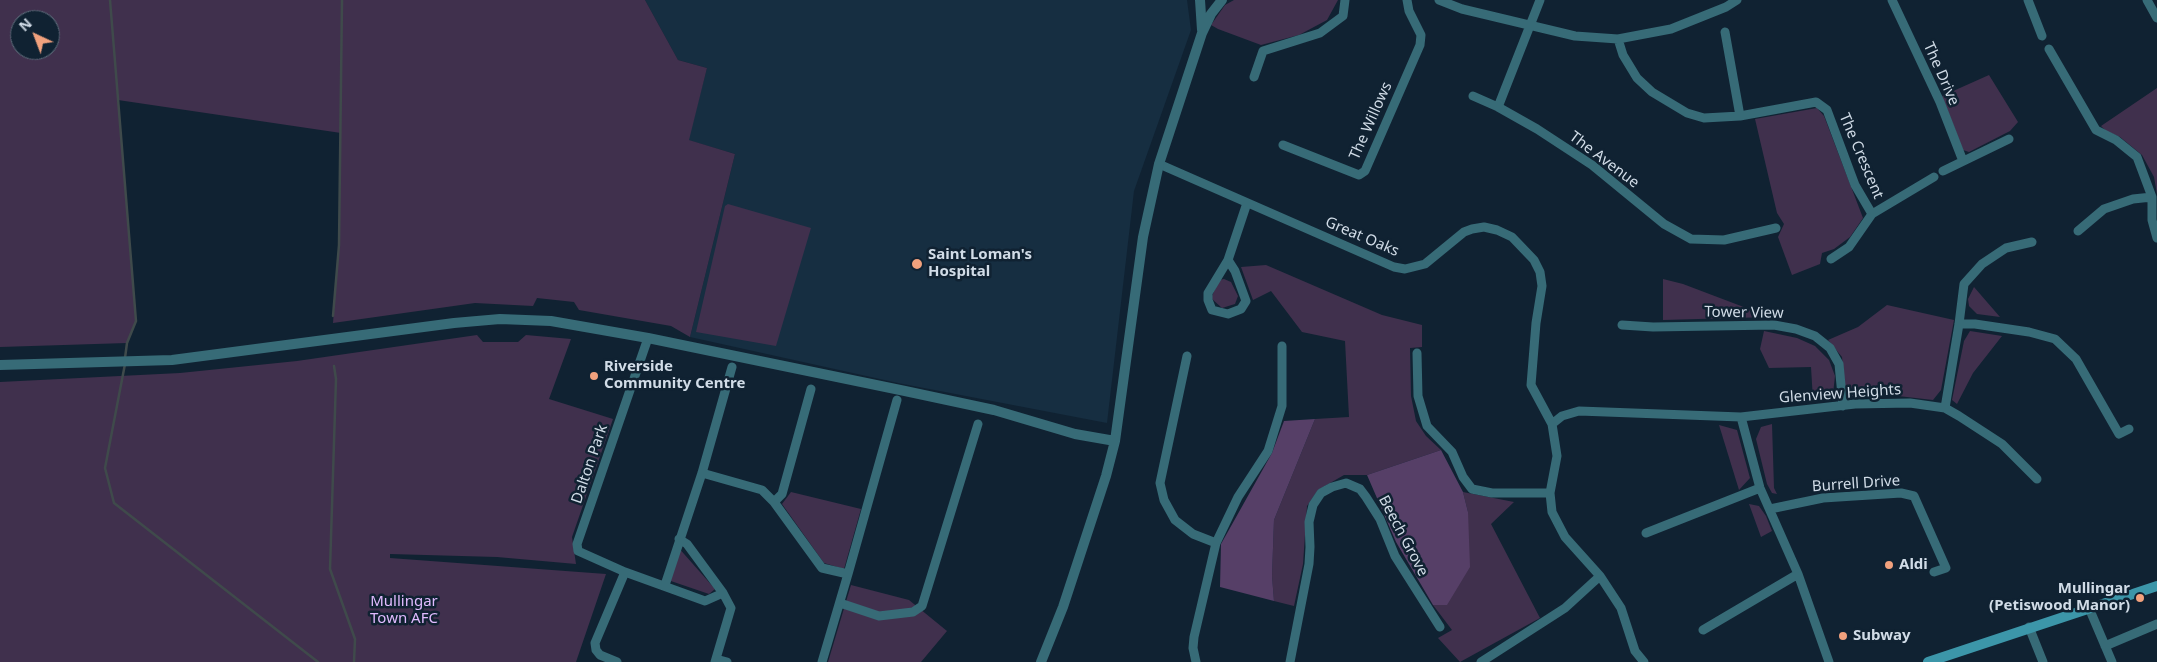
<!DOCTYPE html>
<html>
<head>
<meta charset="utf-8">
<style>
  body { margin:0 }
  #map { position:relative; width:2157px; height:662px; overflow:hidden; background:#102232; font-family:"Noto Sans",sans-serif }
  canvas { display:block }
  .north { position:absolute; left:10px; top:10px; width:50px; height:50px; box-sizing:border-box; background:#102232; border:1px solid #5d6c7a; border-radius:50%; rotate:317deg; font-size:14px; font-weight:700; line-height:20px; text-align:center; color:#d1dce7 }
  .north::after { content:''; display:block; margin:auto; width:18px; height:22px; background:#f1a17d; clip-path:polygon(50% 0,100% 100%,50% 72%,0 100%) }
</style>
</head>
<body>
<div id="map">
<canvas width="2157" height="662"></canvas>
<div class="north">N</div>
</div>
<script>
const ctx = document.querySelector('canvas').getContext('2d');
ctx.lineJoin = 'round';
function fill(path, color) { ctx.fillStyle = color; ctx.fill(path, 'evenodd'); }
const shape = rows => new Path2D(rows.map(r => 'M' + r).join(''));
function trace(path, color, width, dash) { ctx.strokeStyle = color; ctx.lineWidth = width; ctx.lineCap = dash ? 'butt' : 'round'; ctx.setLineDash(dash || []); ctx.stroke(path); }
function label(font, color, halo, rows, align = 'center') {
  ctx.font = font + ' "Noto Sans",sans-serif'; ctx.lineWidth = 5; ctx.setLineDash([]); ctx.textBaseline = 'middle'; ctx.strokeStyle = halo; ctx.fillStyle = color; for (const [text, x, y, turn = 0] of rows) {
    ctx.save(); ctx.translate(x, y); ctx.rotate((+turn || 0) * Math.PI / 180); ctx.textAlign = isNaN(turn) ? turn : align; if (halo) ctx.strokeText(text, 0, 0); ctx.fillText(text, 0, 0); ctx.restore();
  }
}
fill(shape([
  [645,0,1187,0,1191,30,1134,191,1107,423,898,383,690,337,735,154,688,140,707,68,678,60]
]), '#162e41');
fill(shape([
  [0,0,645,0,678,60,707,68,689,140,735,154,690,337,671,326,579,310,574,302,537,298,533,306,475,303,333,323,339,245,341,133,118,100,136,321,127,343,0,347],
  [20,20,50,20,50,50,20,50],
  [1234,0,1338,0,1327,20,1299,35,1261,45,1218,29,1211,25,1225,5],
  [1989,75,2018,122,2010,131,1969,152,1963,150,1942,96],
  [2157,88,2157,194,2154,177,2142,155,2120,137,2106,131,2101,126],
  [1817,108,1824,116,1863,218,1850,237,1834,249,1822,253,1820,264,1792,275,1778,237,1784,224,1777,213,1755,119],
  [728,204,811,228,776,346,696,332,725,206],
  [1266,265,1382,315,1422,325,1422,347,1410,348,1411,396,1416,421,1426,436,1441,450,1367,475,1344,475,1318,490,1307,506,1303,564,1294,606,1274,601,1272,576,1274,520,1315,419,1349,417,1345,341,1302,332,1271,291,1253,300,1241,267],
  [1224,279,1231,282,1238,296,1235,304,1222,308,1211,298,1219,280],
  [1663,279,1683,284,1770,317,1663,320],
  [1974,287,2000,317,1977,314,1969,306,1968,299],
  [1887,305,1954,320,1941,390,1933,400,1898,396,1846,396,1842,357,1828,340,1858,327],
  [1764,331,1797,338,1815,346,1829,360,1835,376,1833,394,1813,400,1811,367,1769,368,1760,349],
  [1970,331,2002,336,1973,373,1957,404,1952,400,1964,341],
  [477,335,483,342,518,342,526,335,571,339,549,399,613,419,572,537,576,564,497,557,390,554,390,558,606,574,576,662,0,662,0,382,180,373,297,361],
  [1772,424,1774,488,1777,494,1772,493,1767,484,1756,439,1761,427],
  [1719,425,1737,430,1750,478,1739,490],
  [791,492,861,509,844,569,824,563,782,504],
  [1463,492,1514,502,1491,524,1540,618,1460,662,1438,638,1452,630,1433,605,1447,604,1468,512],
  [1749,504,1759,506,1766,516,1772,531,1761,537],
  [677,546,715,589,709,594,665,579],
  [851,585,909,600,947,631,921,662,828,662]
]), '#40304d');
fill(shape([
  [1315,419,1274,520,1272,576,1274,601,1220,587,1221,544,1272,453,1284,421],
  [1441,450,1463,492,1468,512,1470,567,1447,605,1433,605,1396,542,1367,475]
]), '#563f67');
trace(shape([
  [110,0,136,321,127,343,125,358],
  [333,316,339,245,342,0],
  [125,364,105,468,114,503,318,662],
  [334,366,336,379,330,569,355,639,354,662]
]), '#3f4a4b', 2.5);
trace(shape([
  [1439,0,1462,9,1575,36,1618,39,1671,29,1726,7,1737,0],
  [1540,0,1498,107,1537,129,1592,165,1664,224,1691,239,1724,240,1776,228],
  [1892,0,1940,102,1963,161],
  [2028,0,2042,36],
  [2147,0,2157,18],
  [1725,32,1740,116],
  [1618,39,1623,55,1637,78,1652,92,1687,113,1704,118,1740,116,1816,102,1827,110,1855,185,1872,214,1849,247,1831,259],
  [2049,49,2096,130,2116,140,2137,157,2152,197,2152,220,2157,238],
  [1254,77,1263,51,1320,33,1343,16,1345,0],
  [1473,96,1498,107],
  [1283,145,1359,175,1365,171,1420,45,1421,35,1409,11,1407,0],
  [1159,164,1394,267,1405,269,1425,264,1464,232,1472,229,1484,227,1497,230,1512,237,1534,260,1540,272,1542,286,1536,323,1531,385,1552,424,1557,456,1550,493,1552,512,1565,537,1600,576,1565,608,1481,662],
  [1943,171,2009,139],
  [1872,214,1934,177],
  [2078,231,2104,209,2133,199,2152,197],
  [1228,260,1235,271,1246,301,1241,309,1228,314,1212,310,1208,300,1208,293,1228,260,1247,203],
  [1959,324,1975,324,2029,332,2055,339,2076,359,2119,434,2129,429],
  [1622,325,1653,327,1774,325,1796,329,1815,336,1830,348,1839,364,1843,406],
  [648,338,577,544,578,551,625,572,705,601,723,593,731,608,715,662],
  [1417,353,1418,396,1427,426,1452,452,1463,477,1472,489,1492,493,1550,493],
  [1187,356,1160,483,1164,500,1175,520,1193,534,1216,543],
  [1945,408,1959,324,1964,284,1982,264,2006,248,2032,242],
  [1741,417,1760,488,1798,574,1829,662],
  [1552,424,1562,416,1579,411,1741,417,1855,404,1910,403,1945,408,1959,416,2002,444,2037,479],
  [702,473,762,490,774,502,822,568,848,574,822,662],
  [774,502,782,494,811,389],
  [1770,509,1823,498,1901,493,1914,496,1946,568,1934,572],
  [1646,533,1760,488],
  [679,539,687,544,723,593],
  [848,574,897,400],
  [1600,576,1621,608,1635,651,1644,662],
  [665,585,702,473,732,367],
  [840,603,879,616,913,612,922,606,978,424],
  [2089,608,2112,662],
  [2029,627,2043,662],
  [1703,630,1798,574],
  [2105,646,2157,624],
  [716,659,727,662],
  [617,662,600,655,596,650,595,643,625,572],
  [1196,662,1193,648,1194,637,1216,543,1238,497,1268,451,1282,406,1282,346],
  [1290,662,1309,564,1310,547,1309,522,1313,505,1321,493,1332,487,1346,483,1360,489,1366,497,1380,519,1395,556,1440,627]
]), '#376b77', 9);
trace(shape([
  [1200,0,1202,30],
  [0,365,172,360,454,323,500,319,551,321,648,338,905,391,994,410,1075,434,1115,441],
  [1041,662,1063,607,1106,476,1115,441,1143,237,1159,164,1202,33,1211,14,1222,0]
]), '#376b77', 10);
trace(shape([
  [1928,662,2157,586]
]), '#3c96a9', 10);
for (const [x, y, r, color] of [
  [917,264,6,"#f1a17d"],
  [594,376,5,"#f1a17d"],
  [1889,565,5,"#f1a17d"],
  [2140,598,5,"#f1a17d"],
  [1843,636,5,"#f1a17d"]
]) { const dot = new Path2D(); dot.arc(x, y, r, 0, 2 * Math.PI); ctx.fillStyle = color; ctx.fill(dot); trace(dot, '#102232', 2); }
label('15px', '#d1dce7', '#102232', [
  ["The Drive",1941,74,66],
  ["The Willows",1371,121,-66],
  ["The Crescent",1861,156,67],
  ["The Avenue",1604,160,37],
  ["Great Oaks",1362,237,23],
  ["Tower View",1744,313,1],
  ["Glenview Heights",1840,394,-4],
  ["Dalton Park",590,464,-71],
  ["Burrell Drive",1856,484,-4],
  ["Beech Grove",1403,536,62]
]);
label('bold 15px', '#d1dce7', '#102232', [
  ["Saint Loman's",928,255],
  ["Hospital",928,272],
  ["Riverside",604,367],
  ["Community Centre",604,384],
  ["Aldi",1899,565],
  ["Mullingar",2130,589,"right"],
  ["(Petiswood Manor)",2130,606,"right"],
  ["Subway",1853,636]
], 'left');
label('15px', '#e0bafe', '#102232', [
  ["Mullingar",404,602],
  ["Town AFC",404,619]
]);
</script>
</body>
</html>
